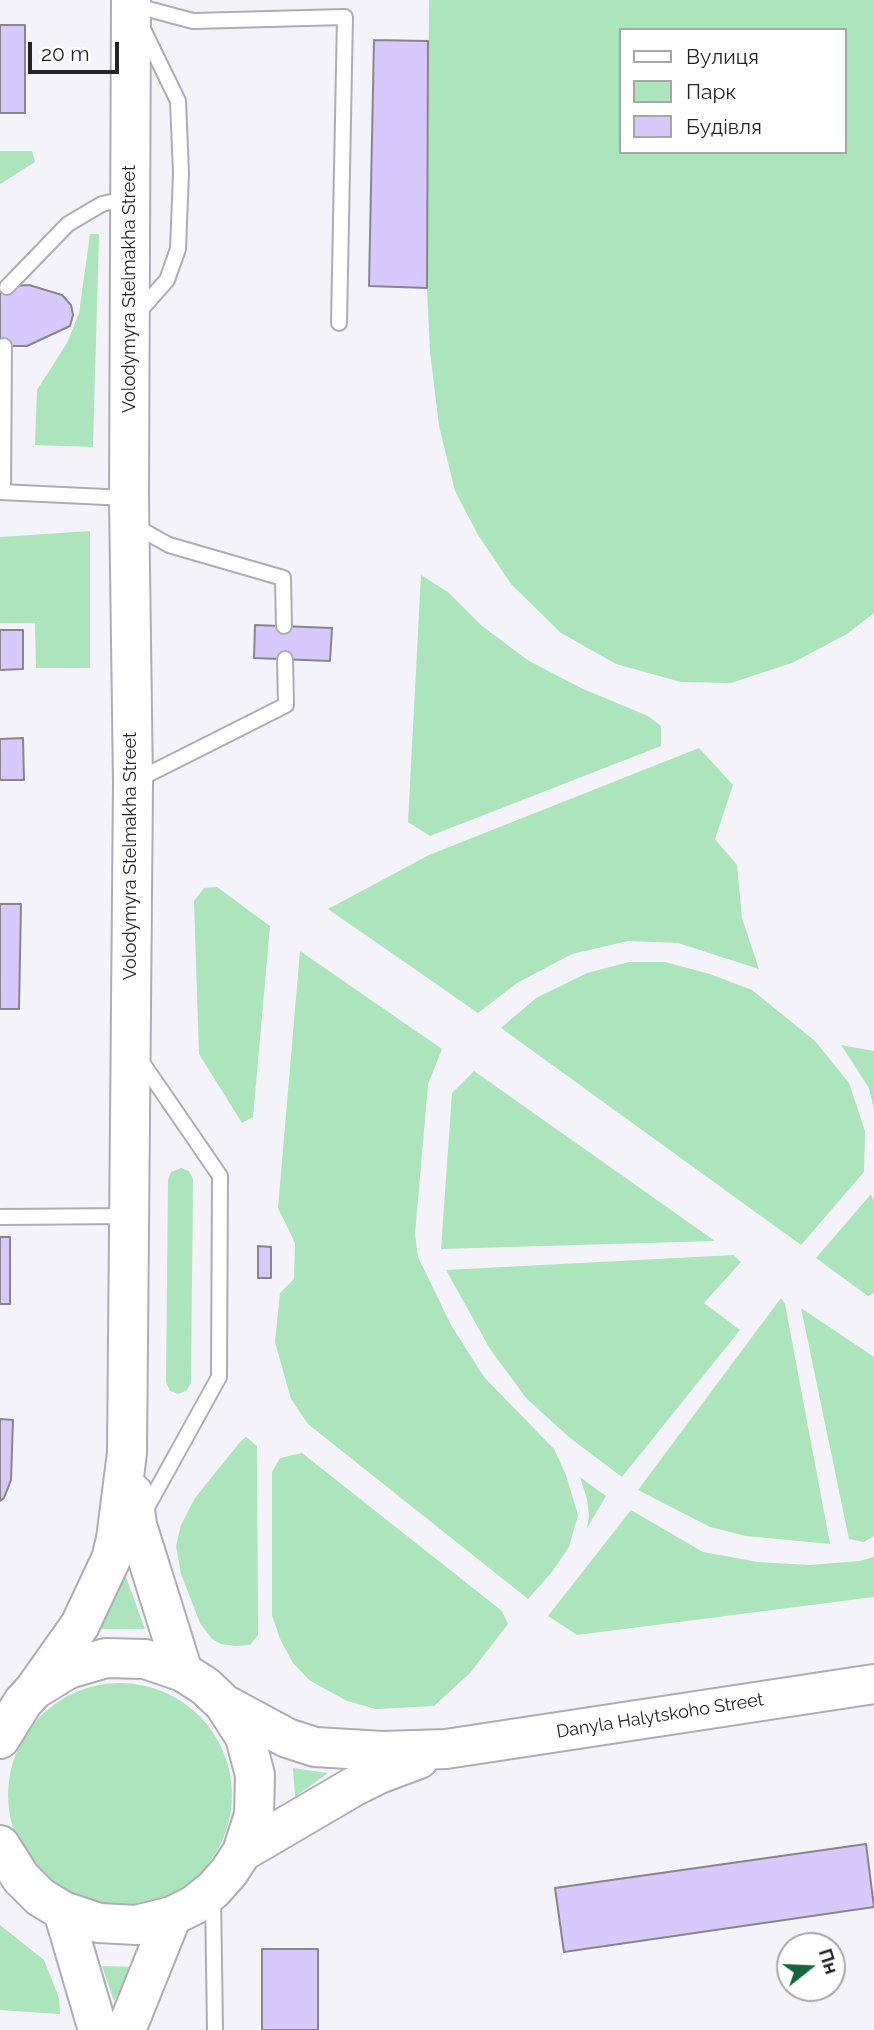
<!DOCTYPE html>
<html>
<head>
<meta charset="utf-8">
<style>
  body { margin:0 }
  #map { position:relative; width:874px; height:2030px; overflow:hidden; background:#f5f3fa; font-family:Raleway,sans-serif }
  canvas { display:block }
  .legend { position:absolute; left:619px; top:28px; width:228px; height:126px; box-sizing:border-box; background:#fff; border:2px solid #a7a7a8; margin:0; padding:9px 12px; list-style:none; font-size:21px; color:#242326 }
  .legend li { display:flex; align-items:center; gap:14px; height:35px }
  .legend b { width:35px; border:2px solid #a7a7a8 }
  .north { position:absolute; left:776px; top:1932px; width:70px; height:70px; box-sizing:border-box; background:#fff; border:2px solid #a7a7a8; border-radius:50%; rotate:72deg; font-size:19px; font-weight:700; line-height:28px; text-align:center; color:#242326 }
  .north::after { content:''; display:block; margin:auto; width:24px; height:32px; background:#126637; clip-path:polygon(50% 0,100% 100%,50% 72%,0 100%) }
  .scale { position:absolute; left:28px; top:42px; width:91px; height:32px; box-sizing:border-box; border:4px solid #242326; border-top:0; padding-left:9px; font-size:21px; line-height:24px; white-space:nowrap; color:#242326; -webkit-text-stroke:5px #fff; paint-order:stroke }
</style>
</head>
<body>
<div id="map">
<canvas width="874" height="2030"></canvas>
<ul class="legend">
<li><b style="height:9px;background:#fff"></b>Вулиця</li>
<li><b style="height:19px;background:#ace4bb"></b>Парк</li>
<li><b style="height:19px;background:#d8c9fd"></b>Будівля</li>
</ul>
<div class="north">Пн</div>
<div class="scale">20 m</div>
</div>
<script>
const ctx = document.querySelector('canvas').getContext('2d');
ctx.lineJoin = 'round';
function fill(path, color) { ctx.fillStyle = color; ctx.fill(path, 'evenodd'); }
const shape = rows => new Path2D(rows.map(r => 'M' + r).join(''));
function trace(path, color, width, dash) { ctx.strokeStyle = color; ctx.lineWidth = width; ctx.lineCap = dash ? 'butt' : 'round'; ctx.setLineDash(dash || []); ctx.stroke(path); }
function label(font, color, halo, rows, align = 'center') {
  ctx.font = font + ' Raleway,sans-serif'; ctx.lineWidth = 5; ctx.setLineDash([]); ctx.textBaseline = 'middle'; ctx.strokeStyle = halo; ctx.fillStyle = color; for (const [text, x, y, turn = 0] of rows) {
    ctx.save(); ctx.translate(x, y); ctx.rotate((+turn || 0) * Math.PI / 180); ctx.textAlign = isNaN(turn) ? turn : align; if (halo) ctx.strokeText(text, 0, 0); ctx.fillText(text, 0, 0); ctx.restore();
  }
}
fill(shape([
  [429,0,874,0,874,613,847,634,792,663,731,683,681,682,616,664,561,633,511,584,478,535,455,491,439,426,430,352,427,288],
  [620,30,844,30,844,152,620,152],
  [0,151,32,151,35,162,0,184],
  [90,234,99,234,93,447,35,445,37,390,67,343,79,313],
  [90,531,90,668,36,668,35,623,0,623,0,537],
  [421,575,448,592,482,626,529,661,581,688,648,716,661,726,661,746,430,836,408,822],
  [699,748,733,785,715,839,737,865,742,918,759,969,678,943,628,941,572,954,517,983,478,1013,328,909,429,855],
  [217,887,270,926,253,1117,242,1123,199,1054,194,901,204,888],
  [300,951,442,1049,428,1084,415,1234,418,1257,451,1325,484,1377,554,1449,566,1475,578,1515,569,1547,551,1573,528,1599,308,1424,291,1399,275,1342,280,1293,294,1279,295,1243,278,1208],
  [629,962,665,962,710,974,752,990,815,1041,849,1083,865,1131,864,1172,801,1245,501,1028,536,998,587,973],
  [841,1045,874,1051,874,1110,869,1088],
  [474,1071,715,1241,441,1249,452,1093],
  [181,1168,189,1171,193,1179,191,1383,186,1391,178,1394,170,1391,166,1382,168,1180,171,1172],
  [871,1194,874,1201,874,1293,868,1296,816,1258],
  [734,1255,741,1262,704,1303,740,1330,622,1477,570,1438,526,1398,490,1349,446,1270],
  [781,1298,785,1304,830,1544,746,1536,710,1527,638,1490],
  [801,1308,874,1357,874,1536,864,1542,849,1539],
  [246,1437,257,1446,258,1635,250,1645,235,1646,221,1644,212,1639,200,1623,181,1574,176,1546,181,1525,195,1498,240,1442],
  [302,1453,502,1611,508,1624,470,1673,434,1706,376,1709,347,1701,309,1680,293,1663,280,1639,272,1615,272,1472,280,1458],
  [580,1477,606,1496,587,1528,589,1516,587,1499],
  [631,1510,703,1552,758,1562,809,1565,859,1561,874,1557,874,1597,577,1635,548,1616],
  [123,1569,145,1629,100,1629],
  '8 1795a112 112 0 1 1 224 0a112 112 0 1 1-224 0Z',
  [293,1768,328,1773,295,1797],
  [0,1925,44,1960,59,1998,60,2014,0,2010],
  [102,1966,135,1967,114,2001]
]), '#ace4bb');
const building = shape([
  [0,25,25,25,25,113,0,113,0,25],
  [374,40,428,41,427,288,369,286,374,40],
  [29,285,62,295,71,305,73,315,70,326,27,346,0,346,0,287,29,285],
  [255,625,332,628,330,661,254,658,255,625],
  [0,630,23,630,23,669,0,670,0,630],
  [23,738,24,780,0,780,0,739,23,738],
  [0,904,21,904,19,1009,0,1009,0,904],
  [0,1237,10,1237,10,1304,0,1304,0,1237],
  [258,1246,271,1247,271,1278,258,1278,258,1246],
  [0,1419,13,1420,11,1480,4,1498,0,1501,0,1419],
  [866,1844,874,1907,564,1952,555,1888,866,1844],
  [262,1949,318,1949,318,2030,262,2030,262,1949]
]);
fill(building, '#d8c9fd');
trace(building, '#88868c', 2);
const lane = shape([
  [133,5,193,21,345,17,339,323],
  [7,287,68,224,102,204,129,198],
  [137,314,167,280,178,249,181,173,178,101,142,27],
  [0,492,127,498],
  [3,492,4,346],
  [133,525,169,545,283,578,284,626],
  [137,780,286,705,285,659],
  [139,1058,220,1176,219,1377,145,1511],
  [0,1217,128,1216],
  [213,1895,215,2030]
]);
const secondary = shape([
  [133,1493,137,1525,183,1672],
  [34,1690,80,1625,111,1559,116,1539,127,1453,133,783,129,498,131,0],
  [226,1705,287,1738,315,1747,383,1751,446,1749,874,1684],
  [0,1739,23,1702,34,1690,68,1669,106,1658,145,1659,183,1672,205,1686,224,1704,245,1737,255,1775,254,1815,242,1852,229,1872,213,1890,194,1905,172,1916,136,1925,99,1923,63,1911,40,1897,21,1878,0,1845],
  [242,1852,353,1787,379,1774,419,1759],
  [63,1911,98,2030],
  [126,2030,172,1916]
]);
trace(lane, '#afadb4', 18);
trace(secondary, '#afadb4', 42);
trace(lane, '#fff', 14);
trace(secondary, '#fff', 38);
label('18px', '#242326', '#fff', [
  ["Volodymyra Stelmakha Street",130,289,-90],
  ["Volodymyra Stelmakha Street",131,856,-90],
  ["Danyla Halytskoho Street",660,1716,-9]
]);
</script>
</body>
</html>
